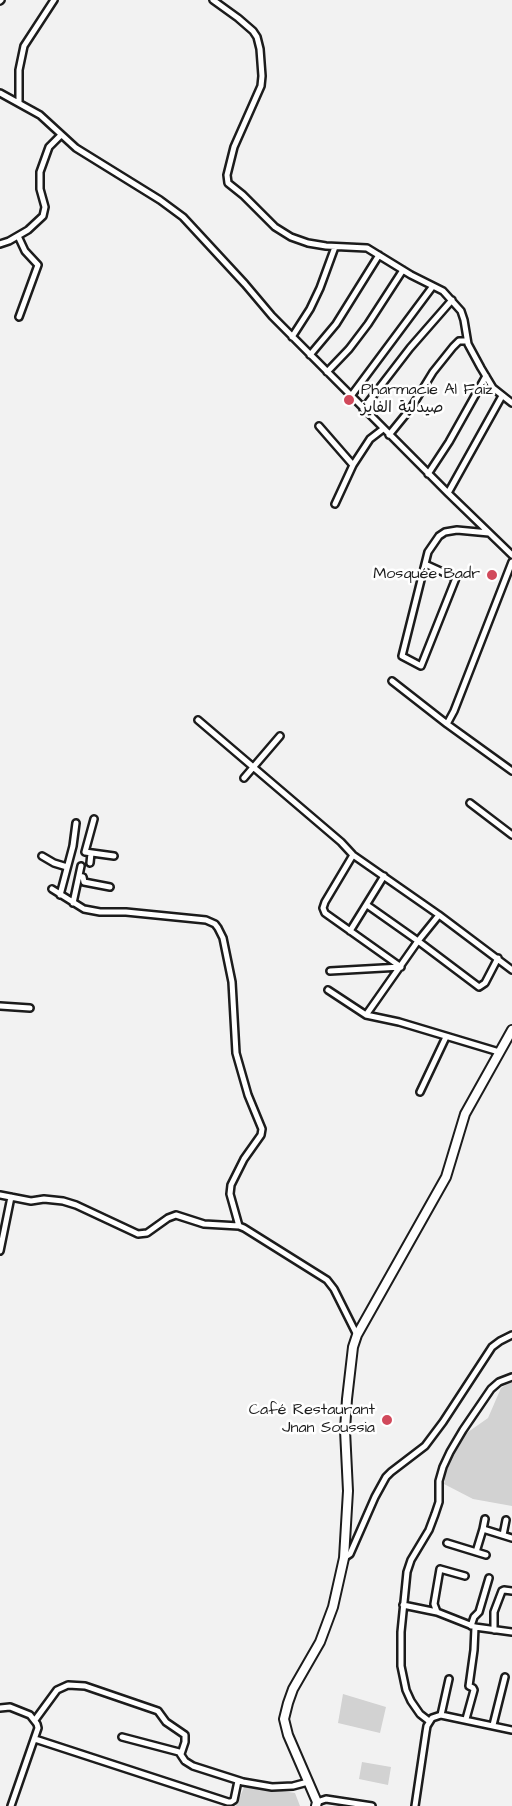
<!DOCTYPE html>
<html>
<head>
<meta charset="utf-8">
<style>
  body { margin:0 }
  canvas { display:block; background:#f2f2f2 }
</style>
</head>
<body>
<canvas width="512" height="1806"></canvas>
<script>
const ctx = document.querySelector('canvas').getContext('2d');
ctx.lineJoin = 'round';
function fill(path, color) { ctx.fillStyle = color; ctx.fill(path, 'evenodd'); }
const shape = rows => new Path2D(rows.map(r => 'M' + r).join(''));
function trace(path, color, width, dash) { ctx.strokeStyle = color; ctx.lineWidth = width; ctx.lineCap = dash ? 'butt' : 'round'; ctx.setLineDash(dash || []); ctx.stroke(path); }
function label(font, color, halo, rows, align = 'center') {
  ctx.font = font + ' "Architects Daughter","Playpen Sans Arabic",sans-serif'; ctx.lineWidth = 5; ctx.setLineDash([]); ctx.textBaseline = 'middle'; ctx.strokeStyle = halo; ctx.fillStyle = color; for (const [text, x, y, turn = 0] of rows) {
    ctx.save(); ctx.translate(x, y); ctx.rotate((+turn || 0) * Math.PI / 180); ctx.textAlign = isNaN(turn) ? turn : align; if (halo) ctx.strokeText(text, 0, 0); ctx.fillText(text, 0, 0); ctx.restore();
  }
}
fill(shape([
  [512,1381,512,1506,473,1499,444,1484,445,1480,442,1478,461,1437,488,1418,501,1388],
  [343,1694,386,1707,380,1733,338,1723],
  [362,1762,391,1767,388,1785,359,1779],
  [245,1785,295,1793,300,1806,236,1806]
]), '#d2d2d2');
const minor = shape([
  [213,0,238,18,253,31,257,37,260,49,262,76,261,86,234,147,227,175,228,183,243,195,275,227,291,237,308,243,326,246,367,248,411,275,443,291,461,311,464,320,468,344,481,368,493,388,512,403],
  [0,1,1,0],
  [0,93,40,115,76,148,160,200,183,217,245,284,272,316,448,493,512,555],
  [19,103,19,70,24,46,54,0],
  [18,236,25,251,38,265,19,317],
  [0,244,9,241,28,230,43,216,45,207,40,189,40,172,49,147,61,135],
  [292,337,310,309,320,288,335,247],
  [310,355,336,324,379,255],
  [327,372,349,349,368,324,403,270],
  [351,396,433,286],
  [363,409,410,348,452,300],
  [319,426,353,465],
  [389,435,411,408,433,372,453,347,459,341,467,341],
  [428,474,449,442,486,376],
  [448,493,502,396],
  [335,504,353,465,370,439,383,429],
  [425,564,456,578,421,666,402,656,428,552,439,536,445,532,457,530,489,533],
  [392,681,447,724,512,771],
  [198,720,341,842,353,855,439,915,512,970],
  [447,724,454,711,512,562],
  [244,778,280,736],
  [470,803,512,835],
  [94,819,85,852,114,856],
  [353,855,325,902,323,908,325,913,401,967],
  [42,856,54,863,67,867],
  [90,863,91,853],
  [79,876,83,877,84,882,110,887],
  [52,889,84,909,100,912,126,912,206,920,215,924,218,928,223,938,232,982,236,1053,248,1095,262,1129,261,1135,244,1159,231,1185,230,1194,239,1226],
  [60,895,73,846,76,823],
  [73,903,81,866],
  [367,905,418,941,479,987,485,983,498,958],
  [350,931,384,876],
  [330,971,401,967],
  [328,990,366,1015,399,1022,499,1052],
  [0,1006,30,1008],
  [366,1015,418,941,439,915],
  [420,1092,446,1037],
  [0,1195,31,1201,44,1199,63,1201,76,1205,138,1234,147,1233,168,1218,176,1215,204,1224,239,1226,244,1228,327,1280,334,1289,357,1335],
  [0,1251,11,1197],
  [485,1519,483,1529,512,1538],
  [503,1535,506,1520],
  [447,1543,486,1555],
  [476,1552,483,1529],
  [344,1558,350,1554,375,1497,386,1477,391,1472,425,1446,443,1422,492,1347,500,1341,512,1335],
  [403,1605,437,1612,475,1627,512,1632],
  [437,1612,434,1604,440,1569,465,1576],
  [471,1626,474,1617,479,1612,489,1578],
  [494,1630,494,1612,502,1591,504,1590,512,1591],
  [0,1708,10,1707,30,1715,37,1724,38,1728,11,1806],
  [441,1715,449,1679],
  [466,1719,474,1690,473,1688,469,1686,474,1650,475,1627],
  [35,1720,57,1690,68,1685,85,1686,158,1711,166,1722,185,1735,185,1742,181,1754],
  [429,1721,420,1714,411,1701,406,1690,401,1666,401,1632,407,1572,411,1560,429,1530,435,1514,439,1502,439,1481,443,1467,450,1452,463,1430,491,1389,499,1382,512,1377],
  [493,1725,505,1677],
  [122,1737,179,1752,185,1761,193,1766,243,1782,272,1787,293,1786,308,1782],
  [35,1739,228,1802,231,1802,234,1800,238,1781],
  [317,1802,326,1799,372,1806],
  [415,1806,426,1732,427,1726,432,1718,441,1715,512,1730]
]);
const secondary = shape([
  [316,1806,317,1802,288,1735,284,1719,288,1703,293,1689,320,1642,333,1607,344,1558,348,1491,345,1430,347,1399,353,1347,357,1335,446,1177,465,1114,512,1030]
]);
trace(minor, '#1c1c1c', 10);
trace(secondary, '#1c1c1c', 12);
trace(minor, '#fff', 5);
trace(secondary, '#fff', 8);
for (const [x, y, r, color] of [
  [349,400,6,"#d1495b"],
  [492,575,6,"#d1495b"],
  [387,1420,6,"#d1495b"]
]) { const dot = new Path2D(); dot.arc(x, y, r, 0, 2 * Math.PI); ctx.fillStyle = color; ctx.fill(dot); trace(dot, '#fff', 2); }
label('16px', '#1c1c1c', '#fff', [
  ["Pharmacie Al Faiz",361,391,"left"],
  ["صيدلية الفايز",361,409,"left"],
  ["Mosquée Badr",480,575],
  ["Café Restaurant",375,1411],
  ["Jnan Soussia",375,1429]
], 'right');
</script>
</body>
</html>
